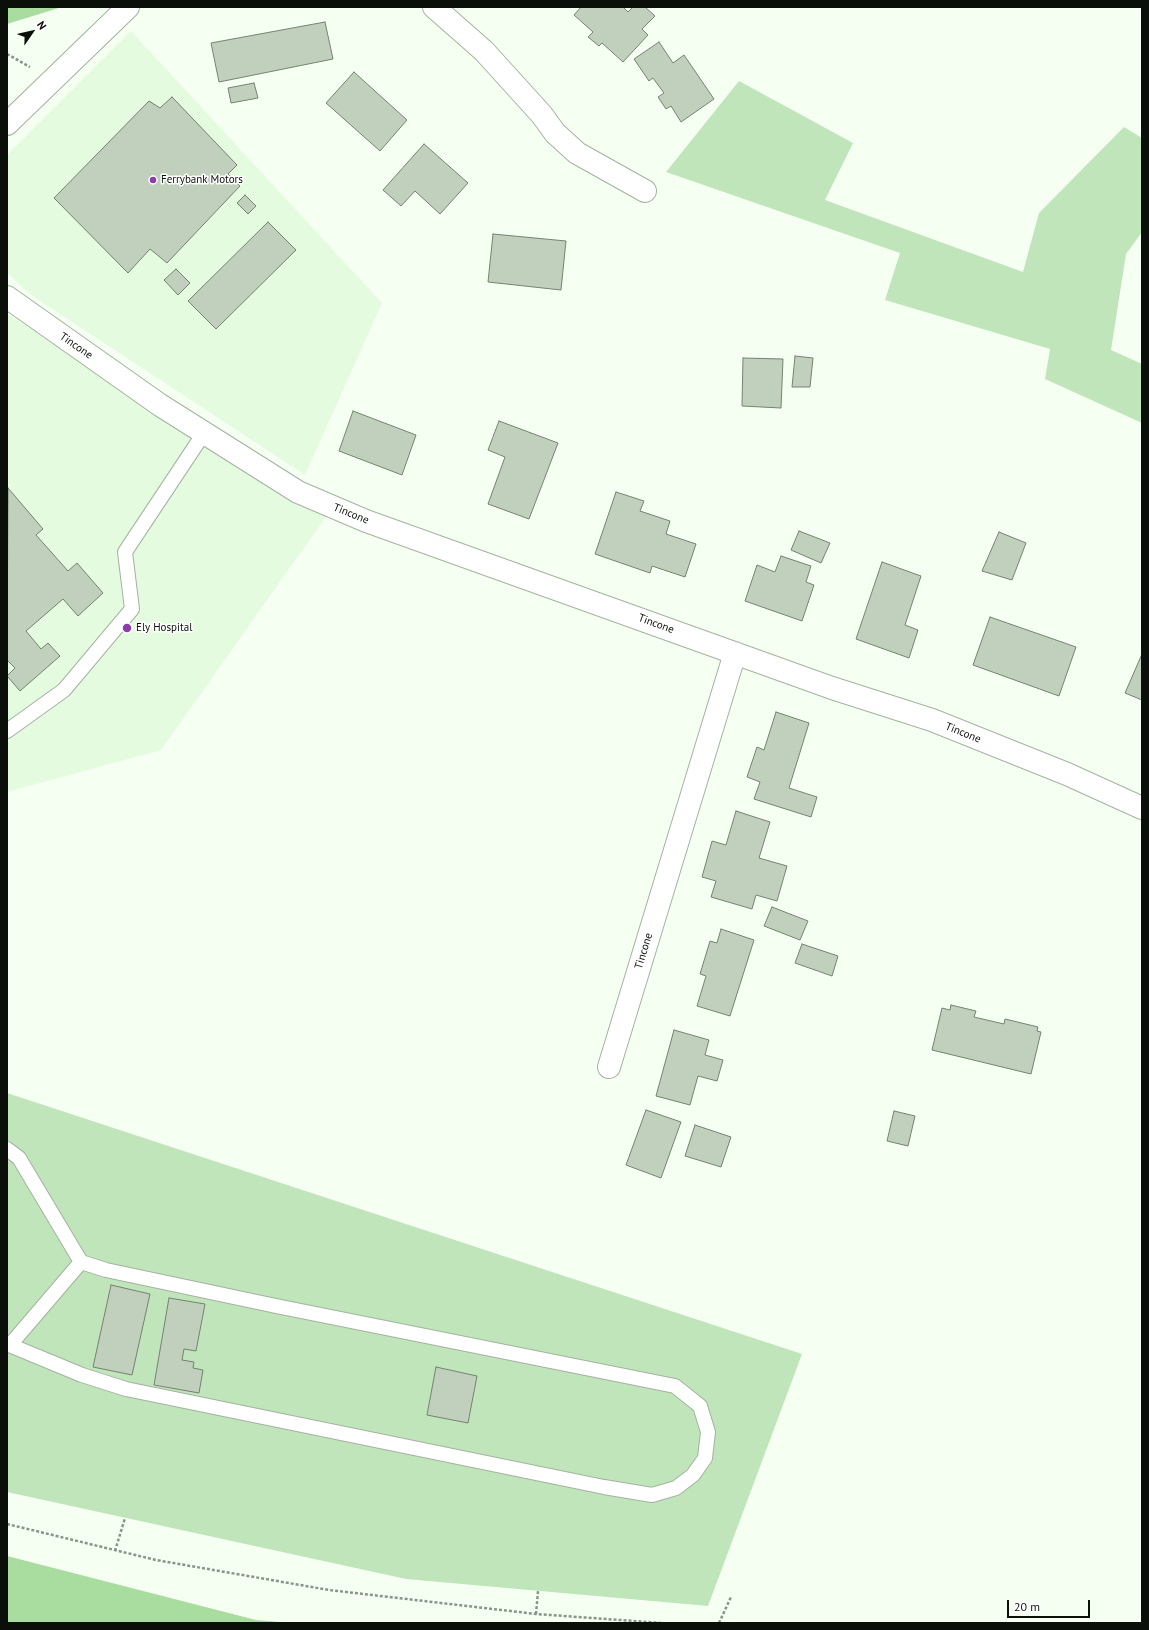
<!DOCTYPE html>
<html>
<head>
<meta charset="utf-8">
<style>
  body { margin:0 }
  #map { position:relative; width:1149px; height:1630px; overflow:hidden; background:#f5fff2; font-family:"PT Sans",sans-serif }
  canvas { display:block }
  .frame { position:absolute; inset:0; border:8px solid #0a1009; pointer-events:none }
  .north { position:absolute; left:12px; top:12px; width:40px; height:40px; -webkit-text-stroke:3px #fff; paint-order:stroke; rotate:56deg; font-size:11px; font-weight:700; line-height:16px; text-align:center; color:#0a1009 }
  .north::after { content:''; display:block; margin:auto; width:14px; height:18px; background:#0a1009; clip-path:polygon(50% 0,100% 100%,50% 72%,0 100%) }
  .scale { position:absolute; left:1007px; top:1600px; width:83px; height:18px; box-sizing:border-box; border:2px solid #0a1009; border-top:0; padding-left:5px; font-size:12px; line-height:14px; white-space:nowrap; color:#0a1009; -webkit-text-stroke:3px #fff; paint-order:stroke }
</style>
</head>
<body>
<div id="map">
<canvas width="1149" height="1630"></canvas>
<div class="frame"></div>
<div class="north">N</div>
<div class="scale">20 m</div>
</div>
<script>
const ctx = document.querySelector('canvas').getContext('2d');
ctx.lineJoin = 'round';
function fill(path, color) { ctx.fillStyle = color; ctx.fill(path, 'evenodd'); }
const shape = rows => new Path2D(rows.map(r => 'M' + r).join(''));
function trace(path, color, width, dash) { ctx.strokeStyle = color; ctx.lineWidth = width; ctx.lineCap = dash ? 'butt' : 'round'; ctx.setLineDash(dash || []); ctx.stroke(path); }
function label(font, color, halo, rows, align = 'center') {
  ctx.font = font + ' "PT Sans",sans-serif'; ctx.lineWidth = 3; ctx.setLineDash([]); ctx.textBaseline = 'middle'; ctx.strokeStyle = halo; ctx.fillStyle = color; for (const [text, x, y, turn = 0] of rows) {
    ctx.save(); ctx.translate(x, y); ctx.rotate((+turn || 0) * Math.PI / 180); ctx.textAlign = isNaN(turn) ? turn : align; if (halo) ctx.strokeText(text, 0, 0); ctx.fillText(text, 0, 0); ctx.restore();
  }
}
fill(shape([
  [131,31,382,303,305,475,31,295,7,273,7,155],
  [7,314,298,492,333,507,161,750,7,792]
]), '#e5fbe0');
fill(shape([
  [739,81,853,143,825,200,1023,272,1039,213,1124,127,1142,138,1142,232,1126,254,1111,350,1142,364,1142,423,1045,379,1050,349,885,300,900,253,666,172],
  [7,1093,802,1354,708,1606,406,1579,7,1492]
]), '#c1e5ba');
fill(shape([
  [7,7,62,7,7,24],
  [7,1556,256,1620,291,1623,7,1623]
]), '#a9dc9f');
const building = shape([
  [581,7,623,7,628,12,633,7,645,7,655,16,642,29,648,35,623,62,602,43,599,46,588,37,593,32,574,15,581,7],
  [325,22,333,59,219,82,211,43,325,22],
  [659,42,673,63,684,55,714,99,681,122,671,106,666,109,658,97,664,93,653,78,649,81,634,59,659,42],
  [354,72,407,120,380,151,326,103,354,72],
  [254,83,258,98,231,103,228,88,254,83],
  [172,97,237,165,228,174,240,186,167,263,150,249,128,273,54,198,149,101,160,108,172,97],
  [424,144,468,183,440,214,415,191,401,206,383,190,424,144],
  [245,195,256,206,248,214,237,203,245,195],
  [268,222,296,250,216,329,188,301,268,222],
  [493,234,566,241,561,290,488,282,493,234],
  [176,269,190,283,178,295,164,280,176,269],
  [795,356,813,358,810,387,792,387,795,356],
  [743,358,783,359,781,408,742,406,743,358],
  [353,411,416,435,402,475,339,451,353,411],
  [499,421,558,443,529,519,488,504,505,457,488,450,499,421],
  [8,488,43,529,36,535,68,571,77,563,103,593,78,616,63,599,26,631,41,649,48,643,60,656,20,691,7,676,15,668,7,660,8,488],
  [616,492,644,501,640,511,670,521,666,534,696,544,685,577,652,566,650,573,595,554,616,492],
  [799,531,830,543,821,563,791,550,799,531],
  [999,532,1026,543,1012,580,982,571,999,532],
  [781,556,811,566,806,582,814,585,802,621,745,601,757,565,775,572,781,556],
  [882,562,921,576,905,625,918,630,909,658,856,639,882,562],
  [990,617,1076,647,1059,696,973,665,990,617],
  [1142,654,1142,700,1125,693,1142,654],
  [776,712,809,723,789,788,817,797,811,817,754,799,760,782,747,777,757,747,764,750,776,712],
  [736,811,770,822,759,858,787,866,777,901,756,895,752,909,711,897,716,881,702,877,712,841,726,845,736,811],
  [772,907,808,921,800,940,764,926,772,907],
  [721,929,754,940,730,1016,697,1006,706,976,700,974,710,941,717,943,721,929],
  [802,944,838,956,832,976,795,963,802,944],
  [951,1005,976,1011,974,1017,1004,1024,1005,1019,1038,1027,1037,1031,1041,1032,1031,1074,932,1050,942,1008,950,1010,951,1005],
  [674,1030,709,1040,705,1055,723,1060,717,1081,698,1076,690,1105,656,1096,674,1030],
  [646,1110,681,1122,661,1178,626,1165,646,1110],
  [894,1111,915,1116,908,1146,887,1141,894,1111],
  [695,1125,731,1137,721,1167,685,1156,695,1125],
  [111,1285,150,1294,132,1375,93,1367,111,1285],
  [169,1298,205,1304,196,1351,184,1349,182,1360,194,1362,193,1368,203,1370,199,1393,154,1385,169,1298],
  [436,1367,477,1376,468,1423,427,1415,436,1367]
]);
fill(building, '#c0d0bc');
trace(building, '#748370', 1);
const service = shape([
  [7,731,64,690,132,609,125,552,204,433],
  [7,1149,19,1158,81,1262,106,1270,276,1306,675,1386,700,1406,708,1432,705,1458,693,1475,676,1488,652,1495,604,1487,126,1389,82,1375,7,1344],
  [10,1345,81,1262]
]);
const minor = shape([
  [434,7,484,51,542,115,555,133,577,153,645,191],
  [7,297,160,405,298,492,366,521,832,688,932,720,1067,774,1142,808],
  [609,1067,735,653]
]);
const secondary = shape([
  [7,124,128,7]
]);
trace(service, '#a3b3a0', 16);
trace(minor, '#a3b3a0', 24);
trace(secondary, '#a3b3a0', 24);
trace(shape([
  [7,54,30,67],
  [7,1524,156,1560,329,1590,536,1614,662,1623],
  [115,1551,125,1518],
  [536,1614,538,1591],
  [719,1623,731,1597]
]), '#8c948a', 2.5, [3, 2]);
trace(service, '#fff', 14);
trace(minor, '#fff', 22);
trace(secondary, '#fff', 22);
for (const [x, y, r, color] of [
  [153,180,4,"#8e3cab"],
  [127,628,5,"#8e3cab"]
]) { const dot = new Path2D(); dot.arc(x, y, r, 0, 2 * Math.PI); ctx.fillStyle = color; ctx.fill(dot); trace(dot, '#fff', 1.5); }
label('11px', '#0a1009', '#fff', [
  ["Ferrybank Motors",161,180],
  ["Ely Hospital",136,628]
], 'left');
label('11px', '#0a1009', '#fff', [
  ["Tincone",76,346,35],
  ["Tincone",351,514,22],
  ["Tincone",656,624,20],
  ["Tincone",963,733,22],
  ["Tincone",644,951,-73]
]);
</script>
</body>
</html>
